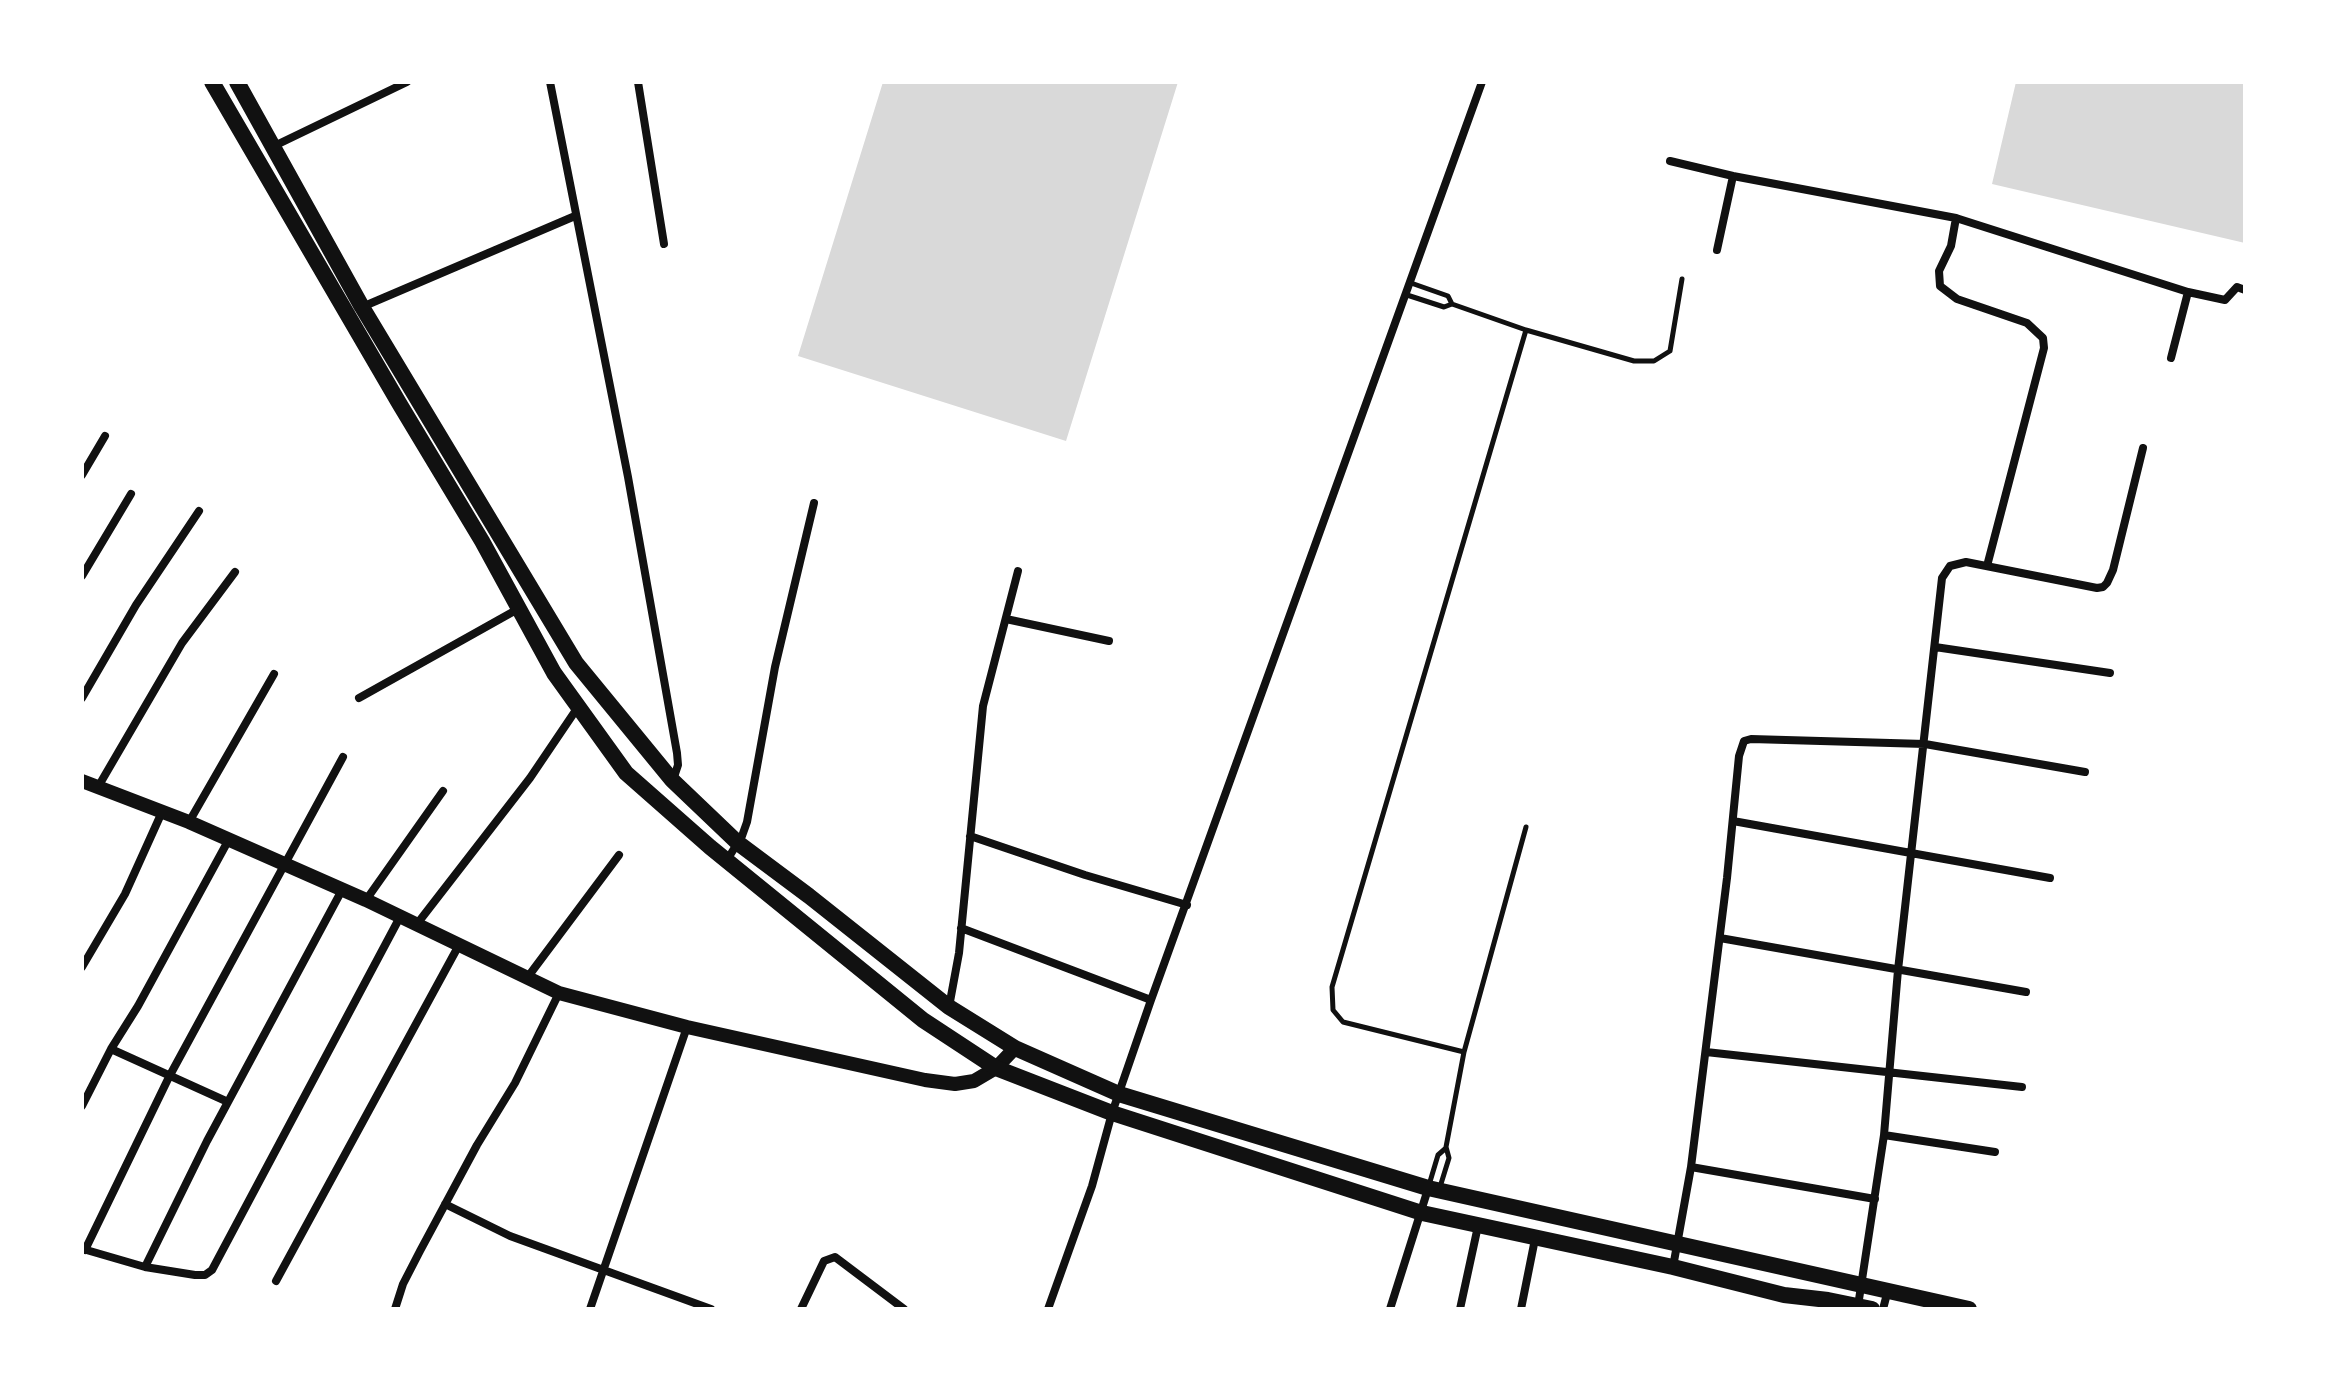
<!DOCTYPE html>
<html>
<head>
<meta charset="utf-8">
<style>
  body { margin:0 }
  #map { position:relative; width:2327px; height:1391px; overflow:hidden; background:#fff; font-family:"Nunito Sans",sans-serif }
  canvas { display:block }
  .frame { position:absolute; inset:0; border:84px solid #fff; pointer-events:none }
</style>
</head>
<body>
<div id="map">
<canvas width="2327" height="1391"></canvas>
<div class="frame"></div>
</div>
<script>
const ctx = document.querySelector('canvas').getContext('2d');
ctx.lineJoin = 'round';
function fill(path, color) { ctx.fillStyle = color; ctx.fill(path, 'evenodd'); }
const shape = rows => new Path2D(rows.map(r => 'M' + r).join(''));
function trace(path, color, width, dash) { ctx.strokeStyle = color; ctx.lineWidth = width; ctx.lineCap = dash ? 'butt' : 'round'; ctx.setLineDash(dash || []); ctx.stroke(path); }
fill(shape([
  [883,82,1178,82,1066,441,798,356],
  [2016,82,2245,82,2245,243,1992,184]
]), '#d9d9d9');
trace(shape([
  [1411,283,1448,296,1452,304,1526,330,1634,361,1654,361,1670,351,1682,279],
  [1407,295,1444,307,1452,304],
  [1464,1052,1343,1022,1333,1010,1332,987,1526,330],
  [1429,1185,1438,1155,1446,1148],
  [1440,1187,1449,1158,1446,1147,1464,1052,1526,827]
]), '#111', 5);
trace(shape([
  [550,82,628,477,677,753,678,765,673,780],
  [638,82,664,244],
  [272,147,407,82],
  [1670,161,1733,176,1956,218,1951,246,1939,271,1940,286,1957,299,2027,323,2043,338,2044,348,1987,566],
  [1956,218,2188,292,2225,300,2237,287,2245,290],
  [1717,250,1733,176],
  [362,307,575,216],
  [2171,358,2188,292],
  [82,475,105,436],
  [82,576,131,494],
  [1006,619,1109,641],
  [1935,647,2110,673],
  [82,698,136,605,199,511],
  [359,698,518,609],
  [98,787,182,643,235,572],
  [1733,821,2050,878],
  [189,822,274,674],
  [970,836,1085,875,1187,905],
  [727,860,742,836,747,822,775,667,814,503],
  [366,900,443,791],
  [417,924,530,778,578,707],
  [961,928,1151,1000],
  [1720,938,2026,992],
  [82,967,125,894,162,812],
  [527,978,619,855],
  [949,1007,959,953,983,706,1018,571],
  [111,1049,228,1102],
  [1706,1052,2022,1087],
  [82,1106,111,1049,138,1006,228,841],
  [1884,1135,1995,1152],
  [1691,1167,1875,1199],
  [445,1204,510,1236,711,1309],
  [83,1249,145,1267,195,1275,205,1275,212,1270,400,917],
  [85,1250,169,1077,343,757],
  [145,1267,207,1141,342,890],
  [1673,1267,1691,1167,1727,878,1739,756,1744,741,1751,739,1925,744,2085,772],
  [276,1281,459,945],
  [1858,1306,1884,1135,1898,970,1942,578,1950,566,1966,562,2097,588,2103,587,2107,583,2113,570,2143,448],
  [395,1309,403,1284,420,1251,477,1145,515,1083,559,993],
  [590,1309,687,1027],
  [801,1309,824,1261,835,1257,904,1309],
  [1048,1309,1092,1186,1112,1113,1151,1000,1482,82],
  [1390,1309,1428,1189],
  [1460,1309,1478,1226],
  [1521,1309,1535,1239],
  [1883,1309,1888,1290]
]), '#111', 8);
trace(shape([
  [82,781,189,822,366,900,559,993,687,1027,925,1080,955,1084,974,1081,996,1068,1015,1048]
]), '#111', 14);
trace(shape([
  [212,82,399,403,482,541,554,673,626,773,710,847,923,1020,996,1068,1112,1113,1422,1213,1673,1267,1784,1295,1828,1300,1872,1309],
  [237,82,362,307,576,663,672,780,738,843,809,896,949,1007,1015,1048,1119,1094,1428,1188,1969,1309]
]), '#111', 16);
</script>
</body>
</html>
